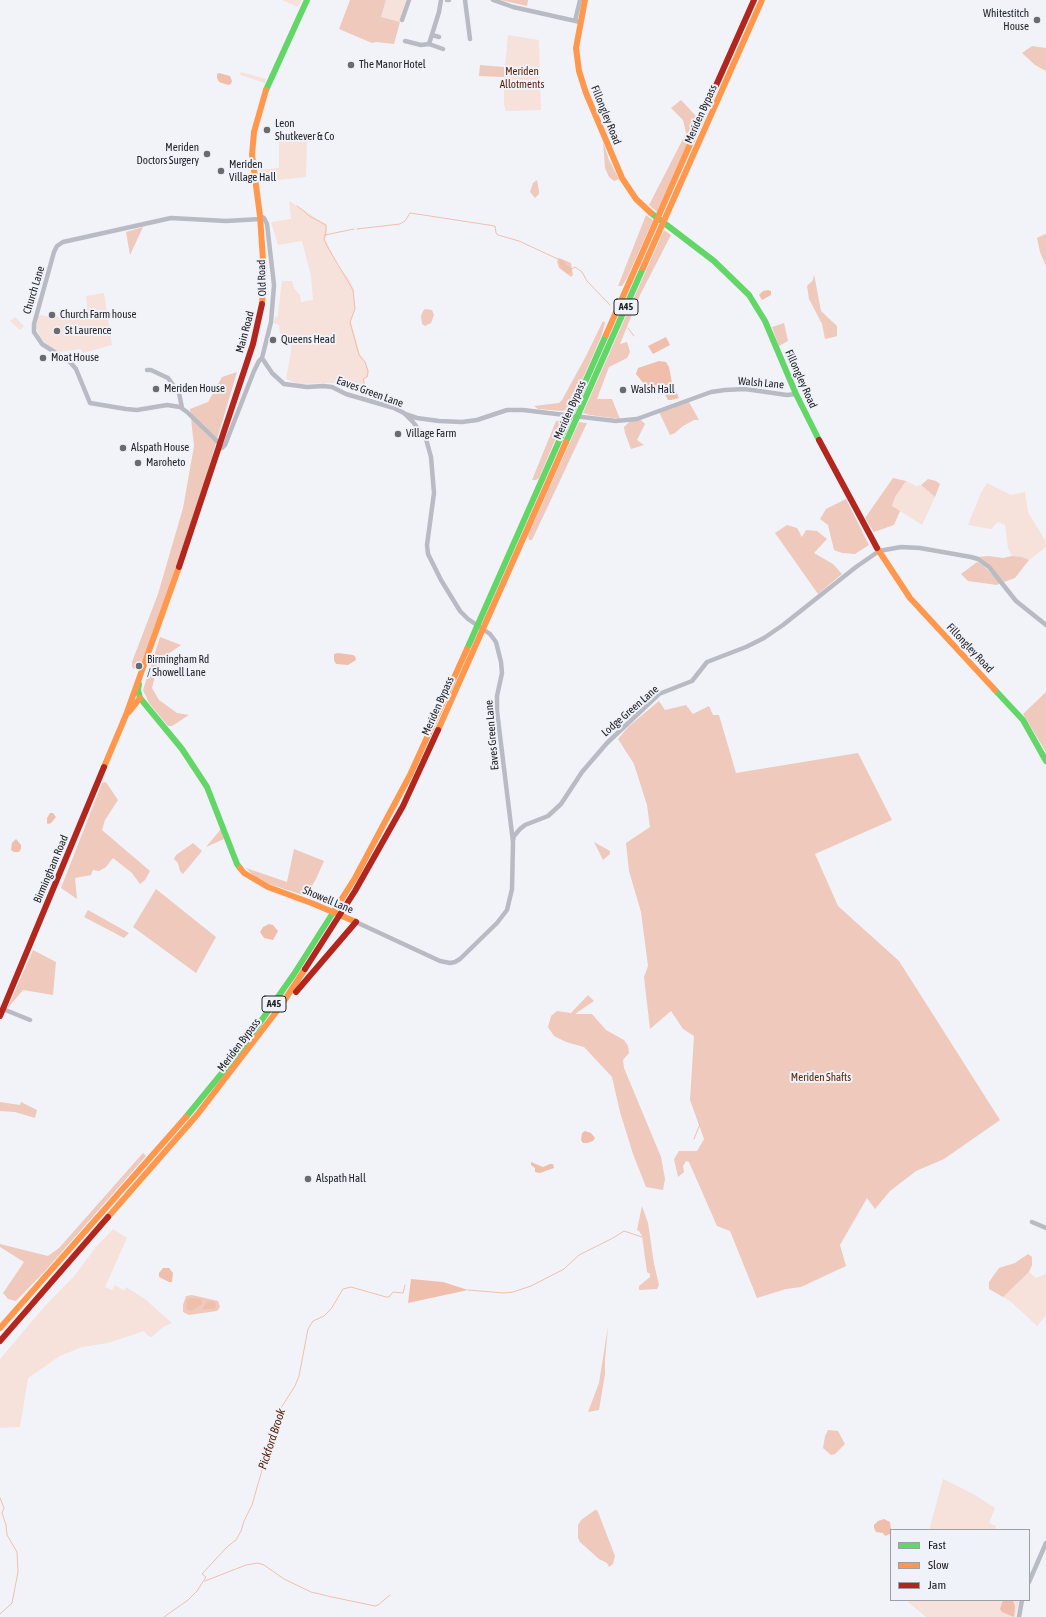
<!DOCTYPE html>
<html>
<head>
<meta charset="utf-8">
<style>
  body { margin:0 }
  #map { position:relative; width:1046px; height:1617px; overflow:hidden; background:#f2f3f8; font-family:"Asap Condensed",sans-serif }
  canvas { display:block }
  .legend { position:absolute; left:890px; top:1529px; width:140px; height:72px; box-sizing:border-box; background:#f0f2fa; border:1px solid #9d9fa5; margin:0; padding:5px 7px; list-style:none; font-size:12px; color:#212225 }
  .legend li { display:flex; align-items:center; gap:8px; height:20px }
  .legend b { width:20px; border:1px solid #9d9fa5 }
</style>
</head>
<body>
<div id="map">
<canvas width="1046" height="1617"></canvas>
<ul class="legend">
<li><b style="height:5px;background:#63d668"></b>Fast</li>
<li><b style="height:5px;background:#ff974d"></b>Slow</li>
<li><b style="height:5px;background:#b3261e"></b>Jam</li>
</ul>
</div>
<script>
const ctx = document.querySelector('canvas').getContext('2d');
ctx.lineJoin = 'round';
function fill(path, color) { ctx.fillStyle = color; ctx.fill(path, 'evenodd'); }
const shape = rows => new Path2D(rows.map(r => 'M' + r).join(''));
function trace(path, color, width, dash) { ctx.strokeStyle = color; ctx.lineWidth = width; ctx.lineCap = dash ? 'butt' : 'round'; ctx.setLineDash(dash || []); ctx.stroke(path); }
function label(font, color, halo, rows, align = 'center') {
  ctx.font = font + ' "Asap Condensed",sans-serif'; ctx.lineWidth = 4; ctx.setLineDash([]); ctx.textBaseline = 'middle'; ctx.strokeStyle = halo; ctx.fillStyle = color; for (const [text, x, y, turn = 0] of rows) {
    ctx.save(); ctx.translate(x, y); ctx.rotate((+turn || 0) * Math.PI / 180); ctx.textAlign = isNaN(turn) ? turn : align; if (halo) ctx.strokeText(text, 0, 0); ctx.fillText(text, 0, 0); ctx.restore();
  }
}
fill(shape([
  [282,0,302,0,298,7],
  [386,0,406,0,400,22,381,17],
  [508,35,539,40,541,110,506,111,504,105,504,77],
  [241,72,266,79,265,83,240,75],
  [279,137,307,137,306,177,261,182,259,170,279,168],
  [289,201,327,225,327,235,325,239,339,267,349,279,354,290,355,309,351,322,360,354,366,362,369,371,368,377,364,379,369,397,334,383,298,384,286,379,291,352,291,343,293,343,293,336,280,334,279,325,274,323,275,317,277,317,278,314,282,281,292,281,294,288,300,295,301,302,313,300,311,276,302,241,278,245,271,222,291,219],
  [104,293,112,345,83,353,80,349,60,352,53,349,41,339,36,327,38,316,42,315,44,316,88,317,86,296],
  [15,317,24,326,20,330,10,321],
  [906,481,916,486,921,485,935,497,922,525,892,506,895,497],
  [987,483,1011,495,1025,492,1028,512,1045,540,1046,547,1029,560,1022,557,1012,556,1008,548,1005,525,998,522,991,529,968,525,981,493],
  [113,1229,127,1238,105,1287,112,1290,115,1285,125,1291,126,1287,145,1299,172,1323,163,1327,152,1337,148,1336,144,1331,108,1343,82,1347,60,1356,28,1378,20,1427,0,1428,0,1359,45,1306,75,1275,96,1247],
  [1029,1272,1036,1278,1046,1274,1046,1315,1037,1326,1010,1301,1003,1297],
  [943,1479,975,1495,995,1508,989,1523,996,1526,995,1530,929,1530],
  [909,1600,1019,1600,1015,1617,926,1617,908,1602]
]), '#f6e1db');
fill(shape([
  [350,0,386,0,381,17,400,22,394,44,376,42,372,43,339,29],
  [500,0,528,0,527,6],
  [1032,46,1046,48,1046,71,1035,65,1022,53],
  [480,65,504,67,504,77,479,76],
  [681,100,696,116,694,128,657,212,649,205,686,133,683,120,671,108],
  [603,142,609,160,619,179,614,181,609,177,605,168],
  [537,180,539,191,539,194,535,198,530,192,533,183],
  [646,215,653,220,627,278,622,286,618,286],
  [143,227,130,255,126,232],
  [664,230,671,235,640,295,620,344,627,342,630,352,627,358,609,367,597,399,612,399,620,419,590,415,583,413],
  [1045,234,1046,235,1046,266,1040,252,1037,238],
  [559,258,571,263,573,275,571,277,559,268,557,261],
  [814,274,821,311,837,326,837,336,834,337,825,339,822,324,809,299,807,286,813,280],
  [425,309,432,310,434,315,431,323,425,326,422,324,421,316,423,311],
  [603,321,605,323,601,337,572,403,566,410,562,411,538,409,534,406,559,403,562,400,586,356],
  [784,323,788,341,779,346,772,327],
  [237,372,205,480,164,603,146,652,140,664,134,669,132,667,132,662,158,594,183,508,194,446,190,409,208,402,222,377],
  [689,402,699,420,694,420,683,426,675,433,670,435,659,412],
  [564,419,539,478,536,480,532,480,556,421],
  [641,420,645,424,637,440,644,445,631,449,625,433,624,427,630,421],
  [579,422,587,423,532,540,529,540,528,535],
  [893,478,906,481,895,497,892,506,900,511,894,525,874,532,865,518],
  [928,479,936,481,940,484,935,497,921,485],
  [846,499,869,545,855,554,842,553,834,550,828,525,820,519,826,509],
  [787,525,797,528,802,537,806,530,817,531,827,539,814,553,833,564,842,574,818,594,775,533],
  [988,556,1003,558,1012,556,1022,557,1029,560,1015,578,1004,582,990,566,978,557],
  [977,562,983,565,1000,583,997,585,968,581,961,574],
  [160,637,181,645,164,657,155,676,152,688,159,700,177,713,189,715,172,726,168,726,149,703,143,690],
  [1046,692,1046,752,1023,714],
  [659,701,665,710,686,705,693,714,709,706,713,715,719,715,736,773,858,753,892,820,815,854,838,906,899,961,1000,1120,944,1159,916,1171,890,1191,875,1209,867,1198,840,1245,846,1266,801,1287,786,1289,757,1298,730,1231,717,1226,689,1162,686,1161,683,1166,684,1172,678,1177,674,1159,679,1151,697,1151,704,1139,690,1100,694,1036,683,1029,671,1011,650,1029,644,977,648,966,641,912,629,871,626,843,650,827,647,805,634,764,618,739,629,726],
  [106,782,118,800,105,820,102,830,150,871,145,880,140,884,132,873,113,858,106,867,99,871,93,870,91,875,75,878,77,899,61,888,102,783],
  [221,829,224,839,206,847],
  [594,842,610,851,610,854,603,860],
  [193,843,202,851,183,874,180,871,178,863,174,859,176,855],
  [294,849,324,861,316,879,306,896,269,884,255,877,246,868,287,882],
  [156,889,216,937,196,973,133,927],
  [88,910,129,933,124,938,84,917],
  [33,950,56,962,53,995,23,990,7,1009],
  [588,995,594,1001,575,1014,592,1014,606,1030,624,1040,628,1046,629,1053,623,1060,624,1068,661,1157,665,1179,663,1190,646,1187,633,1154,620,1112,612,1077,584,1047,566,1042,554,1036,548,1027,551,1016,557,1011,571,1013],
  [0,1102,20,1105,21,1102,37,1110,35,1118,15,1112,0,1111],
  [143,1153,146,1156,45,1271,16,1301,8,1299,3,1293,24,1262,0,1247,0,1244,48,1256,59,1248],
  [642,1206,648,1223,654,1264,659,1285,657,1289,639,1290,639,1286,650,1277,650,1274,647,1272,642,1236,639,1231,637,1230],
  [1028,1254,1032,1257,1032,1265,1029,1272,1003,1297,989,1289,989,1282,999,1268,1015,1263],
  [192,1295,218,1301,220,1307,217,1311,189,1315,183,1312,183,1305,186,1296],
  [608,1326,605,1361,605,1374,599,1410,588,1412,599,1383],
  [828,1430,838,1431,845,1444,835,1454,831,1455,823,1448,825,1436],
  [595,1510,597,1510,598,1512,615,1556,613,1564,609,1567,607,1563,599,1559,580,1542,578,1538,578,1525,581,1520]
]), '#eec9bc');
fill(shape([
  [219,73,230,76,232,81,231,84,228,85,219,82,217,78,217,74],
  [562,259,566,265,572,269,570,273,567,273,561,268,559,262],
  [768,290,771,291,771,295,762,300,759,295,763,291],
  [666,337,670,345,653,354,648,346],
  [659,361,666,362,669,367,672,383,679,398,671,400,668,400,661,388,648,389,636,374,638,368],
  [338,653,353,655,355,656,356,660,348,665,336,664,334,660,334,654],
  [50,813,53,813,56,817,51,823,48,824,47,823,47,818],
  [16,839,21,845,21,849,19,852,14,852,11,850,12,843],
  [269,924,273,925,278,931,273,940,264,938,260,932,263,927],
  [585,1131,591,1133,595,1138,593,1141,587,1143,583,1143,581,1140,582,1133],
  [531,1162,543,1167,550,1164,553,1164,554,1168,540,1173,535,1172,535,1168,531,1165],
  [163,1268,169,1268,173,1273,172,1282,169,1282,159,1277,159,1273],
  [411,1279,443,1282,468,1290,408,1303],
  [191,1298,201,1299,202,1304,191,1311,187,1310,186,1300],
  [208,1301,215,1302,216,1306,214,1309,202,1309],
  [884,1519,890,1522,891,1529,890,1534,885,1536,883,1533,876,1532,874,1528,874,1525,878,1521],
  [1003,1600,1013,1600,1015,1607,1014,1617,1002,1612,1000,1609]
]), '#efbfac');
trace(shape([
  [297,206,304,211,309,216,326,225,326,231,324,239,327,246,353,290,355,309,350,322,359,355,365,362,368,371,367,377,363,379,368,396],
  [357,229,400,224,405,221,410,213,430,216,495,226,496,233,498,235,519,241,560,260],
  [325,235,354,229],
  [572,269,575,267,582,272,587,281,610,305],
  [628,328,634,336],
  [694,1139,700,1124],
  [468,1290,504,1293,513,1292,531,1286,564,1269,579,1255,613,1238,624,1231,642,1237],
  [0,1498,4,1508,2,1513,6,1525,7,1535,17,1552,18,1572,12,1603,0,1614],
  [205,1581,246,1565,258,1563,264,1565,284,1579,311,1592,332,1597,375,1606,378,1605,390,1595],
  [164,1617,188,1600,197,1591,206,1577,202,1574,227,1547,236,1540,241,1531,244,1521,252,1505,279,1411,295,1386,299,1376,308,1329,313,1321,324,1316,331,1309,343,1289,351,1287,386,1297,389,1297,393,1292,403,1293,405,1285]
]), '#efbfac', 1);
trace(shape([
  [447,0,449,0],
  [465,0,470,39],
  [493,0,513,7,580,22],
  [402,20,409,0],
  [575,21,580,0],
  [432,35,439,37],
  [405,41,421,45,429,44,443,49],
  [429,44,439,12,441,0],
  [262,358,272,373,284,384,307,387,323,386,332,387,346,394,394,408,404,413,413,422,426,439,431,457,434,493,427,545,428,554,441,580,460,611,468,619,490,634,496,642,501,662,502,673,497,696,497,711,513,842,512,889,507,910,497,923,460,959,455,962,450,963,440,961,356,922],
  [147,370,151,370,168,378,179,393,182,408],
  [405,414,417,418,439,421,462,422,477,420,507,410,523,410,616,421,637,419,711,392,725,390,745,389,787,395,796,394],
  [220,444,187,412,180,407,167,405,137,410,126,409,90,403,76,369,70,362,42,344,34,332,34,324,54,252,57,246,63,242,171,218,226,221,261,219],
  [219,448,222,448,225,445,254,371,259,361,262,358,271,322,274,285,267,224,264,218,260,216],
  [513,840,514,836,520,829,525,825,548,816,561,804,582,772,607,743,659,694,692,681,707,662,746,647,764,638,783,625,856,567,879,551,901,547,920,548,971,557,978,559,989,567,1016,601,1046,625],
  [3,1009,30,1020],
  [1032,1222,1046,1228],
  [1029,1582,1046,1543],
  [1019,1617,1022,1600]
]), '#b8bbc4', 4.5);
trace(shape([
  [266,90,307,0],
  [651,213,714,261,749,295,765,321,796,394,819,440],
  [566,442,643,268],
  [467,649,606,335],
  [139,684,138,690,140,698,182,749,207,787,237,864,240,868],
  [995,690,1023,720,1046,761],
  [186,1117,240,1051,294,974,336,908]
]), '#63d668', 6);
trace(shape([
  [585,0,576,48,579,71,586,93,622,178,636,199,651,213],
  [643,268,762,0],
  [262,304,264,275,260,216,252,155,254,132,266,90],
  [606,335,706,108],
  [877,548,910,598,995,690],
  [129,712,140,698],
  [438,730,566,442],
  [104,767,126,715,179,567],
  [240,868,244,873,268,887,314,904,356,922],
  [336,908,355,878,410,775,467,649],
  [108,1217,197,1115,280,1007,305,969],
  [0,1328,186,1117]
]), '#ff974d', 6);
trace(shape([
  [706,108,754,0],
  [819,440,877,548],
  [179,567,253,344,262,304],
  [305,969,355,891,403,806,438,730],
  [296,992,356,922],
  [0,1016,104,767],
  [0,1341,108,1217]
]), '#b3261e', 6);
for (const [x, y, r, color] of [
  [1037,20,4,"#6a6b6f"],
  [351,65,4,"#6a6b6f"],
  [267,130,4,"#6a6b6f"],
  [207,154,4,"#6a6b6f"],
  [221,171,4,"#6a6b6f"],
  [52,315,4,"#6a6b6f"],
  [57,331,4,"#6a6b6f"],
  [273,340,4,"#6a6b6f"],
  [43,358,4,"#6a6b6f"],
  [156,389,4,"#6a6b6f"],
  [623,390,4,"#6a6b6f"],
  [398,434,4,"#6a6b6f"],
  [123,448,4,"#6a6b6f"],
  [138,463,4,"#6a6b6f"],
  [139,666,4,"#6a6b6f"],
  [308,1179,4,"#6a6b6f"]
]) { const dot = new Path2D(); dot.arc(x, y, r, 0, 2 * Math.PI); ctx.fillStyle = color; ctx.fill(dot); trace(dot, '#f0f2fa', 1.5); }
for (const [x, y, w] of [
  [626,307,24],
  [274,1004,24]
]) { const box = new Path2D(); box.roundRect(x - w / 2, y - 8, w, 16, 3); ctx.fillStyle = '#f0f2fa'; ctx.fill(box); trace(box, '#212225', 1); }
label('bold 10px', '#212225', null, [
  ["A45",626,307],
  ["A45",274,1004]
]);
label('11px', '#212225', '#f0f2fa', [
  ["Whitestitch",1029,14,"right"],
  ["House",1029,27,"right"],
  ["The Manor Hotel",359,65],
  ["Leon",275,124],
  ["Shutkever & Co",275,137],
  ["Meriden",199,148,"right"],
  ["Doctors Surgery",199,161,"right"],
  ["Meriden",229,165],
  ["Village Hall",229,178],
  ["Church Farm house",60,315],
  ["St Laurence",65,331],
  ["Queens Head",281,340],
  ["Moat House",51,358],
  ["Meriden House",164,389],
  ["Walsh Hall",631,390],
  ["Village Farm",406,434],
  ["Alspath House",131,448],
  ["Maroheto",146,463],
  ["Birmingham Rd",147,660],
  ["/ Showell Lane",147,673],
  ["Alspath Hall",316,1179]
], 'left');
label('11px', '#591e00', '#f0f2fa', [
  ["Meriden",522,72],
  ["Allotments",522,85],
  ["Meriden Shafts",821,1078]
]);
label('11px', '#212225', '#f0f2fa', [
  ["Meriden Bypass",701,114,-66],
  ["Fillongley Road",606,115,68],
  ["Old Road",262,278,-92],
  ["Church Lane",34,290,-73],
  ["Main Road",245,332,-75],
  ["Fillongley Road",801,379,66],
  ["Walsh Lane",761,383,5],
  ["Eaves Green Lane",370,392,20],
  ["Meriden Bypass",570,410,-66],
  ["Fillongley Road",970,648,47],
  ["Meriden Bypass",438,706,-66],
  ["Lodge Green Lane",630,711,-41],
  ["Eaves Green Lane",492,735,-95],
  ["Birmingham Road",51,869,-67],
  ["Showell Lane",328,900,23],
  ["Meriden Bypass",239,1045,-53]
]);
label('italic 12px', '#5a1f00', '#f0f2fa', [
  ["Pickford Brook",272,1439,-72]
]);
</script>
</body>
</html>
